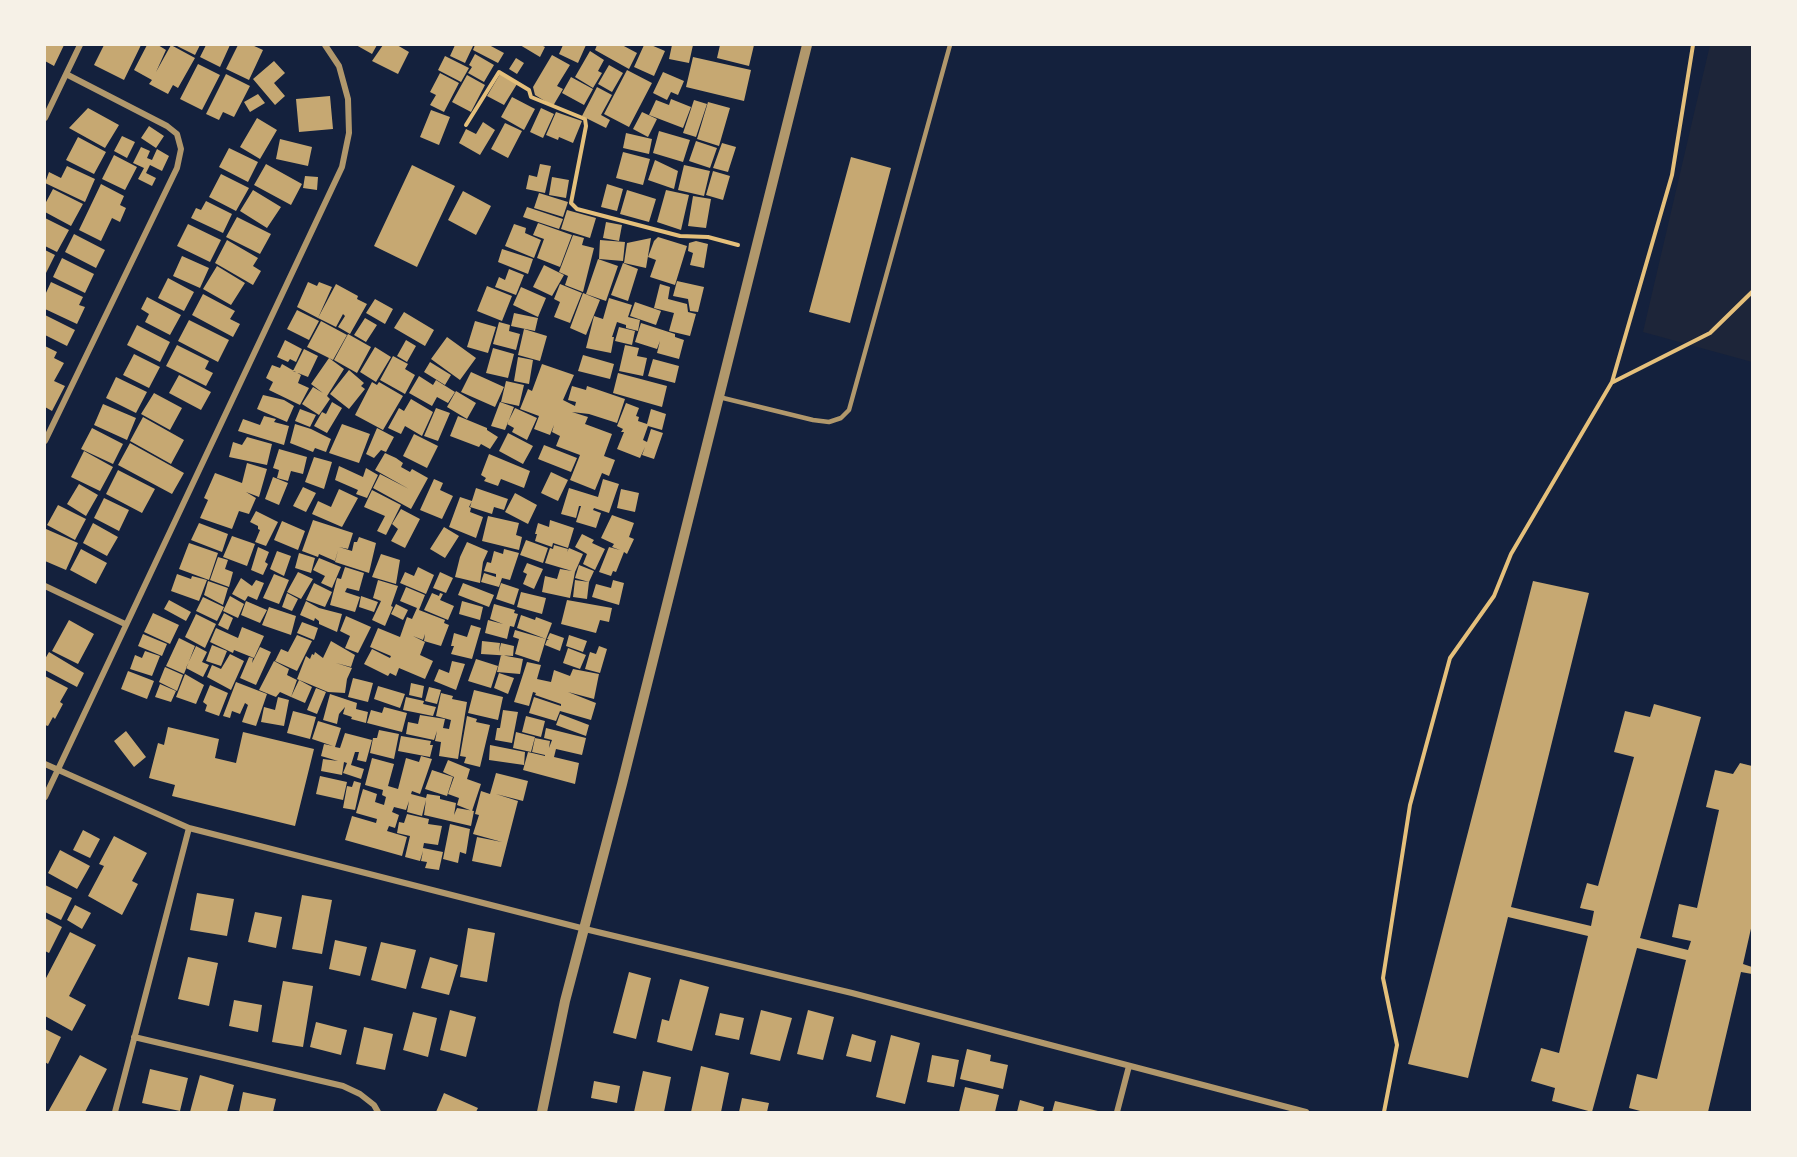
<!DOCTYPE html>
<html>
<head>
<meta charset="utf-8">
<style>
  body { margin:0 }
  #map { position:relative; width:1797px; height:1157px; overflow:hidden; background:#14213d; font-family:"Work Sans",sans-serif }
  canvas { display:block }
  .frame { position:absolute; inset:0; border:46px solid #f6f1e7; pointer-events:none }
</style>
</head>
<body>
<div id="map">
<canvas width="1797" height="1157"></canvas>
<div class="frame"></div>
</div>
<script>
const ctx = document.querySelector('canvas').getContext('2d');
ctx.lineJoin = 'round';
function fill(path, color) { ctx.fillStyle = color; ctx.fill(path, 'evenodd'); }
const shape = rows => new Path2D(rows.map(r => 'M' + r).join(''));
function trace(path, color, width, dash) { ctx.strokeStyle = color; ctx.lineWidth = width; ctx.lineCap = dash ? 'butt' : 'round'; ctx.setLineDash(dash || []); ctx.stroke(path); }
fill(shape([
  [1710,45,1752,45,1752,362,1643,332]
]), '#1d2539');
fill(shape([
  [45,45,64,45,54,66,45,61],
  [104,45,141,45,124,80,94,65],
  [147,45,158,45,166,50,156,72,171,45,195,58,178,88,173,85,168,94,149,84,152,80,134,70],
  [175,45,200,45,195,55],
  [206,45,230,45,220,67,200,57],
  [238,45,252,45,263,50,249,80,226,69],
  [356,45,377,45,372,54],
  [383,45,397,45,409,52,398,74,372,61],
  [455,45,473,46,465,63,450,56],
  [475,45,489,45,504,53,498,63,473,50],
  [520,45,541,45,545,47,540,57],
  [563,45,586,45,578,63,559,54],
  [597,45,622,45,637,53,629,69,595,50],
  [644,45,651,45,665,51,654,76,634,67],
  [672,45,693,45,689,63,669,59],
  [720,45,754,45,749,66,717,58],
  [590,51,604,60,598,71,602,73,593,88,575,77],
  [475,54,494,65,484,82,468,73,472,67,469,65],
  [552,55,570,65,557,86,563,89,553,106,535,95,533,87],
  [445,56,469,68,461,82,438,70],
  [693,57,751,70,744,101,686,87],
  [516,58,524,63,517,74,509,69],
  [274,61,285,73,274,83,285,96,275,105,253,79],
  [198,64,220,75,202,110,180,99],
  [609,65,623,73,612,92,598,84],
  [627,70,652,83,629,127,604,114],
  [663,72,684,81,678,95,671,92,667,100,653,93],
  [440,73,459,83,444,112,430,105,436,95,430,92],
  [226,74,250,86,234,117,223,112,219,120,206,114],
  [500,74,517,84,504,105,487,96],
  [467,75,485,85,471,112,452,102],
  [571,77,593,89,584,105,562,93],
  [597,87,612,95,601,115,610,120,606,128,582,116],
  [258,94,265,103,250,112,244,102],
  [330,96,333,129,299,132,296,99],
  [512,97,535,109,524,130,501,117],
  [671,99,691,107,683,128,649,115,656,100,669,105],
  [694,100,707,104,696,137,683,133],
  [708,102,730,108,719,146,697,139],
  [88,108,119,125,105,148,69,128],
  [541,108,554,114,543,138,530,132],
  [431,110,450,117,439,145,420,137],
  [556,112,582,121,573,143,559,137,558,140,546,135],
  [642,112,657,119,648,137,633,129],
  [257,118,277,130,260,159,240,147],
  [483,122,495,130,480,155,459,143,466,129,476,134],
  [505,123,522,131,508,158,491,149],
  [149,126,164,136,156,148,141,138],
  [659,131,690,140,683,162,653,153],
  [626,133,652,139,649,154,623,148],
  [122,136,135,142,127,158,114,151],
  [78,137,106,152,94,174,66,160],
  [280,139,312,147,308,166,276,159],
  [696,141,717,148,710,168,689,161],
  [722,143,736,147,728,172,713,168],
  [141,147,150,151,147,158,152,160,157,149,169,156,162,171,150,165,146,173,156,178,152,186,138,179,144,168,133,163],
  [229,148,258,162,248,182,219,167],
  [623,152,650,159,643,185,616,178],
  [114,155,137,167,125,190,102,179],
  [851,157,891,168,850,323,809,312],
  [655,160,678,171,674,189,648,180],
  [266,164,302,184,291,205,254,185],
  [540,164,551,166,545,193,526,189,529,175,537,177],
  [412,165,455,186,417,267,374,246],
  [684,165,710,171,704,196,678,190],
  [67,166,95,179,85,202,45,183,49,172,61,178],
  [713,171,730,176,723,200,706,195],
  [221,174,249,188,236,211,209,197],
  [305,176,318,177,317,190,303,188],
  [552,177,569,180,566,198,549,195],
  [101,184,124,196,120,205,126,208,120,222,112,218,101,241,79,230],
  [607,184,623,189,617,211,601,207],
  [53,189,83,204,71,226,45,212,45,204],
  [253,190,281,207,267,228,240,211],
  [627,190,656,199,649,222,620,214],
  [666,190,689,195,681,230,657,222],
  [463,191,491,206,476,235,448,220],
  [539,193,568,202,563,217,534,208],
  [693,196,711,199,706,228,688,226],
  [206,201,232,214,223,233,191,218,196,208,201,210],
  [527,207,563,219,559,229,523,217],
  [567,210,596,218,590,238,561,229],
  [237,217,271,234,260,254,226,237],
  [45,218,69,230,57,252,45,246],
  [606,222,622,225,619,241,603,238],
  [538,223,572,235,560,267,537,258,544,239,533,235],
  [188,224,221,240,210,262,177,246],
  [514,224,526,228,525,233,541,240,534,258,505,246],
  [74,234,105,250,96,268,65,252],
  [573,235,584,238,582,245,594,248,583,292,565,285,568,276,559,272],
  [658,237,687,246,675,285,650,277,656,260,648,257,654,241],
  [651,238,646,268,624,263,627,243],
  [227,240,258,258,253,266,261,271,253,285,215,263],
  [600,240,625,242,623,261,599,259],
  [696,241,708,244,704,268,690,265,693,253,688,251,689,243],
  [502,249,533,259,528,274,498,262],
  [45,250,55,255,45,275],
  [182,256,209,268,200,288,173,276],
  [62,258,94,274,85,293,53,277],
  [598,259,618,266,606,301,586,294],
  [623,263,638,269,628,301,611,295],
  [544,265,564,275,552,296,533,287],
  [217,266,245,283,231,305,203,289],
  [509,269,524,275,516,295,495,287,499,277,505,280],
  [168,278,194,292,184,311,158,298],
  [677,281,704,287,698,312,690,311,688,299,673,296],
  [51,282,83,297,79,305,85,307,77,324,45,309,45,295],
  [308,282,317,286,319,282,332,287,318,318,297,307],
  [336,284,358,296,357,299,367,304,350,334,338,327,345,316,343,314,336,327,318,318],
  [560,284,582,293,570,323,554,317,560,302,554,299],
  [660,284,670,287,668,299,687,304,688,312,696,314,690,336,669,331,674,313,654,308],
  [487,286,512,296,502,321,477,311],
  [521,287,546,298,538,317,513,305],
  [583,293,600,300,586,335,570,328],
  [203,294,235,311,230,319,240,324,233,337,192,315],
  [147,297,181,315,170,335,145,322,149,314,141,309],
  [609,298,632,305,628,317,640,320,638,331,626,328,626,325,617,322,612,337,614,337,611,353,586,348,594,316,603,319],
  [375,299,393,309,385,324,366,313],
  [635,302,661,311,656,325,630,316],
  [297,310,319,321,309,340,287,329],
  [404,312,434,330,425,346,394,328],
  [514,313,538,318,535,331,511,326],
  [45,315,75,330,67,346,45,335],
  [365,318,377,325,366,342,354,335],
  [189,320,229,340,218,362,178,341],
  [321,321,347,335,333,360,307,347],
  [475,321,496,327,488,353,467,347],
  [499,322,510,325,509,331,520,334,516,350,493,344],
  [641,323,675,334,675,337,684,340,679,359,657,353,660,341,657,349,635,342],
  [137,325,170,342,160,362,127,345],
  [619,327,635,331,632,345,615,341],
  [524,329,547,336,540,361,518,355],
  [348,334,371,347,357,373,334,360],
  [447,337,476,358,460,380,431,359],
  [285,340,302,349,296,362,290,359,288,362,277,357],
  [406,340,416,346,407,362,397,356],
  [177,345,209,361,205,369,213,373,206,386,166,366],
  [625,345,639,348,637,356,647,358,643,376,619,371],
  [45,346,57,352,54,358,64,363,54,381,65,386,52,411,45,407],
  [375,347,391,357,376,382,360,372],
  [493,348,514,354,508,378,486,373],
  [304,349,318,356,308,377,293,371],
  [134,354,160,367,149,388,123,375],
  [583,355,614,364,610,379,578,371],
  [393,356,408,364,405,369,415,375,405,394,380,380],
  [518,357,533,360,529,384,514,381],
  [329,358,344,369,327,396,330,399,319,415,302,404,313,387,323,393,311,384],
  [653,359,679,366,675,383,648,376],
  [430,362,451,375,445,385,424,372],
  [282,364,301,375,298,383,309,388,300,405,269,390,273,382,266,378,272,365,280,368],
  [542,364,574,375,563,400,575,406,576,402,568,400,572,386,586,390,587,386,625,399,617,423,589,414,572,412,588,417,585,424,612,434,604,456,615,460,609,476,602,473,595,490,570,480,580,455,556,446,560,436,552,432,554,425,550,435,534,429,539,416,520,409,528,389,532,391],
  [349,370,364,383,361,386,365,389,349,409,330,394],
  [471,372,504,387,495,407,461,392],
  [618,373,667,386,662,407,613,393],
  [179,375,211,392,201,410,169,393],
  [419,376,433,385,436,380,455,392,448,403,437,397,432,406,409,393],
  [116,377,147,392,136,413,106,398],
  [506,381,524,385,519,406,501,402],
  [372,382,377,385,379,382,403,396,383,430,355,415],
  [456,391,476,403,467,419,447,407],
  [154,393,182,408,170,430,141,414],
  [263,395,284,400,294,406,287,422,257,409],
  [411,399,433,412,422,436,405,426,401,434,388,428,399,408,404,411],
  [332,402,342,408,327,433,314,426,322,412,326,414],
  [500,402,514,407,505,430,491,426],
  [626,403,639,408,636,416,639,417,638,421,647,424,651,409,666,414,662,430,648,426,643,440,647,442,651,429,663,433,654,459,642,455,645,447,640,458,617,449,624,432,621,432,623,429,617,426],
  [103,404,136,418,127,440,94,425],
  [436,408,450,413,438,441,424,436],
  [515,408,537,418,527,440,512,432,514,428,507,424],
  [300,409,316,415,310,427,295,421],
  [264,416,276,419,274,422,289,426,284,445,238,431,243,419,260,425],
  [458,416,487,428,487,430,498,437,490,449,481,444,479,447,450,436],
  [143,417,184,440,171,464,130,441],
  [295,424,311,429,331,439,326,452,315,448,313,452,290,443],
  [342,424,370,434,359,463,329,453],
  [92,428,123,444,113,464,81,449],
  [377,428,394,437,386,452,381,450,374,458,366,454],
  [508,433,533,446,523,464,499,451],
  [414,434,438,446,427,468,403,456],
  [247,437,272,444,267,465,229,457,233,442,242,445],
  [130,443,184,473,172,494,118,465],
  [544,445,577,458,571,472,538,459],
  [279,449,307,457,303,474,291,471,288,481,277,478,279,470,273,468],
  [84,451,113,467,100,491,71,477],
  [385,453,396,458,403,463,401,467,410,472,412,469,428,478,411,509,373,488,380,474,409,489,375,470],
  [489,454,530,471,524,488,501,479,498,486,484,481,486,478,481,475],
  [314,457,332,462,324,489,305,482],
  [247,463,267,469,259,497,246,492,256,498,249,514,239,511,232,529,200,518,208,500,204,498,215,473,242,483],
  [339,466,363,477,366,468,378,475,367,498,356,494,358,490,335,480],
  [118,470,155,489,142,513,106,494],
  [551,472,568,480,558,501,541,493],
  [273,477,288,483,279,505,265,499],
  [434,479,443,483,440,490,453,496,442,519,420,510],
  [603,479,619,484,609,513,594,508,593,510,601,513,596,528,576,522,581,506,579,506,576,518,561,514,569,488,598,497],
  [79,484,98,495,86,516,67,504],
  [303,487,316,493,306,512,293,506],
  [476,488,508,499,504,510,494,507,492,514,470,507],
  [339,489,358,498,342,527,312,514,318,501,331,507],
  [621,489,639,493,635,512,617,508],
  [372,490,401,505,386,535,377,531,385,516,364,507],
  [515,493,537,505,528,524,505,512],
  [460,497,472,501,469,507,471,508,470,512,483,517,476,538,449,527],
  [104,498,129,510,119,531,94,518],
  [58,505,86,519,75,540,47,525],
  [401,509,420,519,405,548,391,541,398,529,392,524],
  [256,511,278,522,266,546,255,542,260,530,258,529,258,526,250,522],
  [612,515,634,523,629,537,634,539,627,554,624,552,616,572,613,571,611,576,599,572,609,547,620,550,612,547,614,544,601,538],
  [488,516,519,523,516,535,522,537,519,550,482,541],
  [313,520,353,533,348,549,339,547,352,551,354,542,357,542,359,537,376,543,369,573,335,562,338,550,335,561,319,554,318,557,302,551],
  [550,520,574,528,568,548,553,543,552,547,535,541,537,534,535,534,538,523,549,527],
  [282,521,305,531,298,550,274,540],
  [93,523,118,537,107,556,83,543],
  [199,523,228,534,222,552,191,540],
  [444,527,459,536,445,558,430,549],
  [46,529,78,543,66,570,45,561],
  [582,534,594,540,592,543,605,549,595,570,583,564,587,554,575,547],
  [232,536,255,544,247,566,223,557],
  [526,540,548,548,543,563,520,555],
  [467,542,488,551,483,562,480,583,455,577,460,557],
  [189,543,218,553,209,580,179,569],
  [554,545,568,549,567,552,569,548,583,554,575,572,570,598,542,592,545,576,557,579,560,569,572,571,545,563,550,548,553,549],
  [258,547,269,552,265,562,268,564,263,575,251,570],
  [81,549,107,563,96,584,70,570],
  [504,549,519,553,510,580,502,578,499,587,481,582,484,573,496,577,496,574,484,571,487,562,491,563,494,551,503,554],
  [277,551,291,556,284,576,270,569],
  [299,553,315,558,311,573,295,568],
  [381,554,400,560,396,584,372,577],
  [218,557,228,560,225,569,233,572,229,587,210,580],
  [319,558,341,567,332,588,321,583,325,576,313,570],
  [527,563,543,569,534,589,523,584,527,574,523,572],
  [579,565,594,571,589,582,575,578],
  [345,567,364,573,359,591,347,588,345,592,360,597,355,612,330,605,337,578,341,579],
  [418,567,434,575,426,594,400,583,405,572,414,576],
  [298,572,313,579,301,599,287,592],
  [440,572,453,578,446,593,433,588],
  [177,574,191,579,192,576,207,580,199,601,171,591],
  [274,574,289,580,279,604,263,598],
  [241,578,252,586,256,580,264,583,257,600,248,596,245,601,232,594],
  [378,580,398,586,391,606,393,607,385,626,372,620,381,601,373,598],
  [575,580,589,582,587,599,573,597],
  [613,580,624,583,619,605,592,597,596,584,611,588],
  [208,581,228,588,223,605,204,595],
  [1533,581,1589,593,1511,907,1591,926,1594,911,1580,908,1587,883,1598,886,1634,757,1614,752,1625,711,1650,717,1654,704,1701,717,1640,938,1688,950,1691,941,1672,937,1679,904,1697,908,1719,810,1706,807,1715,770,1733,774,1740,763,1752,766,1752,924,1743,964,1752,967,1752,974,1741,972,1708,1112,1644,1112,1629,1108,1637,1074,1657,1079,1686,960,1637,948,1592,1112,1552,1101,1555,1088,1531,1081,1541,1048,1559,1053,1588,936,1508,917,1468,1078,1408,1064],
  [314,583,332,592,325,607,306,600],
  [463,583,494,595,489,607,458,595],
  [501,583,519,589,514,605,496,599],
  [406,587,425,595,419,610,445,620,444,623,449,625,441,646,424,641,425,634,423,640,413,636,425,642,420,655,433,661,425,679,399,668,396,676,390,673,388,676,364,664,372,649,390,658,391,656,370,647,378,628,400,637,407,617,412,619,417,608,400,601],
  [521,592,546,598,542,614,517,607],
  [287,593,298,599,292,611,282,607],
  [432,593,439,596,440,593,443,594,440,600,454,606,448,620,424,610],
  [230,596,244,604,238,618,223,611],
  [361,596,378,602,374,612,359,607],
  [203,597,224,607,217,621,196,611],
  [169,600,191,612,186,621,164,609],
  [567,600,612,608,609,622,600,620,596,633,561,624],
  [246,601,267,610,260,623,241,615],
  [306,601,319,608,342,614,337,632,319,624,319,621,315,618,314,621,300,615],
  [462,601,483,607,480,620,459,614],
  [396,604,408,610,403,620,391,614],
  [494,604,515,610,514,613,518,614,514,627,510,626,507,639,485,633,488,620,503,624,490,619],
  [269,607,296,616,291,635,262,625],
  [153,613,179,625,170,644,144,632],
  [224,613,233,618,228,630,218,625],
  [196,614,216,624,205,648,185,637],
  [521,615,535,620,536,617,552,623,546,639,517,628],
  [346,616,371,627,358,653,345,648,350,636,340,631],
  [69,620,94,634,78,664,52,651],
  [302,622,318,628,314,640,297,633],
  [471,625,481,628,472,659,451,654,454,646,451,646,454,633,467,637],
  [242,627,264,636,254,658,234,650,233,653,210,642,216,628,238,638],
  [515,630,546,639,539,662,515,654,519,639,513,637],
  [550,633,564,638,560,651,545,645,547,640,549,640,547,639],
  [143,634,167,644,162,656,138,646],
  [297,635,312,641,297,671,275,661,281,649,288,652],
  [569,635,587,641,583,652,566,646],
  [179,638,195,646,184,674,166,666],
  [331,641,355,655,351,667,336,663,352,668,347,679,345,693,328,692,297,679,306,656,310,659,312,654,314,655,315,652,323,658],
  [482,641,500,643,499,652,501,643,514,646,513,656,481,654],
  [212,645,227,651,221,666,206,661],
  [196,646,207,652,202,662,209,665,203,677,186,668],
  [599,646,607,649,600,673,585,669,590,652,596,654],
  [260,647,271,652,256,685,240,678,249,657,253,658,252,663],
  [568,648,586,655,580,669,563,663],
  [145,651,160,656,152,676,130,669,135,655,142,658],
  [49,652,84,673,77,687,45,670,45,659],
  [230,654,244,661,231,690,207,677,212,665,221,669],
  [501,655,523,659,520,674,497,672],
  [476,659,498,666,491,688,468,681],
  [274,661,289,669,287,675,297,680,291,697,280,692,276,697,259,690],
  [452,661,465,664,456,690,434,681,439,669,449,673],
  [527,662,541,665,537,679,551,682,554,670,570,676,573,669,599,674,594,699,568,692,596,703,591,720,560,711,556,721,529,713,534,697,561,706,561,704,535,695,536,693,533,692,529,706,514,702],
  [165,667,183,675,177,691,159,682],
  [128,671,154,681,147,699,121,689],
  [499,673,514,678,508,694,494,688],
  [185,674,204,685,196,704,176,697],
  [45,676,68,688,60,702,63,704,55,719,53,717,48,726,45,725],
  [353,678,373,683,368,702,348,697],
  [299,680,312,687,305,703,291,697],
  [236,682,267,694,256,726,242,722,248,705,245,703,240,714,232,711,230,718,223,716],
  [411,683,424,686,422,698,409,695],
  [160,684,176,691,171,702,155,697],
  [210,685,228,693,219,716,205,711,207,705,203,702],
  [378,686,405,694,400,708,374,699],
  [429,687,441,690,437,704,425,701],
  [316,688,326,692,317,714,307,710],
  [474,690,503,697,498,720,468,713],
  [441,693,453,696,452,699,467,702,458,759,439,756,441,742,435,741,437,731,434,740,406,734,408,722,418,724,420,715,445,719,443,728,449,729,451,720,436,716],
  [330,694,357,703,356,709,368,712,366,723,351,719,352,717,343,714,345,707,339,714,337,724,323,720],
  [278,697,289,700,284,726,261,722,264,707,275,710],
  [406,697,424,701,423,704,436,707,433,716,403,710],
  [384,707,407,713,402,732,367,723,371,710,382,713],
  [503,710,518,712,512,743,495,740,497,728,500,728],
  [293,711,316,717,310,739,287,733],
  [560,714,589,725,586,736,556,725],
  [467,716,477,719,476,722,490,725,480,767,464,763,466,757,460,756],
  [526,716,545,721,541,737,522,732],
  [318,721,341,728,335,747,340,748,345,733,372,740,366,762,357,760,359,752,355,752,351,765,364,769,361,779,343,773,347,763,344,762,342,775,321,771,323,759,338,761,321,756,324,744,333,746,312,739],
  [168,727,219,739,215,758,236,763,243,732,314,749,295,826,172,796,175,785,149,778,158,743,164,745],
  [546,728,586,738,582,755,556,749,554,757,579,763,575,784,523,770,528,752,545,756,545,755,532,752,535,738,550,741,549,748,552,740,544,738],
  [379,730,399,734,394,759,370,753,373,738,377,738],
  [126,731,146,757,134,767,114,741],
  [516,732,535,737,531,752,513,748],
  [401,736,431,741,430,745,433,745,430,757,398,751],
  [490,745,525,752,524,765,489,760],
  [421,756,432,759,420,794,412,791,411,794,426,798,427,794,440,796,440,799,456,803,454,815,457,808,474,811,471,826,424,815,426,800,422,816,407,812,409,801,406,810,394,807,392,812,399,815,395,828,389,826,387,831,407,837,402,856,345,840,352,816,376,823,377,819,356,813,363,789,377,794,375,802,384,805,386,797,382,795,383,790,365,785,372,758,394,764,388,786,398,789,406,758,419,762],
  [448,760,470,769,467,779,481,784,472,811,457,805,459,798,448,794,454,777,443,772],
  [432,770,453,777,447,796,425,789],
  [496,773,528,781,523,801,496,794,518,801,501,867,472,861,477,837,502,842,473,834,479,815,475,814,481,791,490,794],
  [320,776,347,782,343,800,316,794],
  [354,781,361,783,355,810,343,808,347,786,352,787],
  [407,814,429,819,428,824,442,826,438,845,424,843,423,848,443,852,439,870,425,868,427,862,421,861,423,851,420,861,405,857,410,836,397,833,399,822,404,823],
  [450,824,470,829,466,854,460,852,458,863,443,859],
  [83,830,100,839,90,858,73,850],
  [114,836,147,853,132,881,138,884,122,915,88,896,104,866,99,864],
  [60,850,90,866,77,889,48,873],
  [45,885,72,898,61,920,45,912],
  [197,893,234,899,227,936,190,930],
  [302,895,332,900,322,954,292,949],
  [75,905,91,913,82,929,67,920],
  [255,912,282,917,276,948,248,942],
  [45,918,62,927,49,953,45,951],
  [468,928,495,933,487,982,460,977],
  [70,932,96,945,69,996,86,1005,72,1031,45,1016,45,980],
  [335,940,367,947,360,976,329,969],
  [381,942,416,950,406,989,371,980],
  [188,957,218,963,209,1006,178,999],
  [430,957,458,965,449,995,421,988],
  [629,972,651,978,636,1039,613,1033],
  [680,979,709,987,692,1051,657,1042,662,1019,669,1021],
  [283,981,313,986,303,1047,272,1042],
  [234,1000,262,1005,258,1032,229,1026],
  [450,1010,476,1017,466,1057,440,1050],
  [761,1010,792,1018,780,1061,750,1054],
  [808,1010,834,1017,823,1060,797,1054],
  [413,1012,437,1018,428,1057,403,1050],
  [720,1013,744,1018,739,1040,715,1035],
  [316,1022,347,1030,341,1055,310,1047],
  [364,1027,393,1034,385,1070,356,1064],
  [45,1029,61,1037,48,1064,45,1062],
  [852,1034,876,1041,871,1062,846,1056],
  [891,1035,920,1043,905,1104,876,1097],
  [967,1049,991,1055,990,1061,1008,1065,1003,1089,960,1079],
  [80,1055,107,1069,85,1112,48,1112],
  [932,1055,959,1060,954,1087,927,1082],
  [701,1066,729,1073,721,1112,691,1112],
  [150,1069,188,1078,180,1111,142,1103],
  [643,1071,671,1077,664,1112,634,1112],
  [200,1075,234,1085,227,1112,190,1112],
  [594,1081,620,1086,617,1103,591,1098],
  [965,1087,999,1095,995,1112,959,1112],
  [243,1092,276,1099,273,1112,239,1112],
  [444,1093,478,1108,476,1112,436,1112],
  [742,1098,769,1103,767,1112,739,1112],
  [1020,1100,1044,1107,1043,1112,1017,1112],
  [1055,1101,1098,1111,1098,1112,1052,1112]
]), '#c6a872');
trace(shape([
  [466,125,499,72,529,90,531,97,585,119,586,126,571,203,577,209,680,236,708,237,738,245],
  [1613,382,1710,333,1752,292],
  [1384,1112,1397,1045,1383,978,1410,805,1450,658,1494,596,1511,554,1612,382,1672,175,1693,45]
]), '#e5c07b', 4);
trace(shape([
  [719,397,813,420,829,422,841,418,849,410,950,45]
]), '#b1986c', 4.5);
trace(shape([
  [45,118,80,45],
  [45,441,177,168,181,149,177,134,167,126,66,74],
  [45,586,125,624],
  [45,764,189,828,585,929,852,993,1306,1112],
  [45,797,342,167,349,133,348,99,339,66,325,45],
  [134,1037,343,1086,360,1094,374,1105,378,1112],
  [115,1112,189,828],
  [1117,1112,1129,1066]
]), '#b1986c', 6);
trace(shape([
  [542,1112,565,1001,622,784,807,45]
]), '#b1986c', 10);
</script>
</body>
</html>
